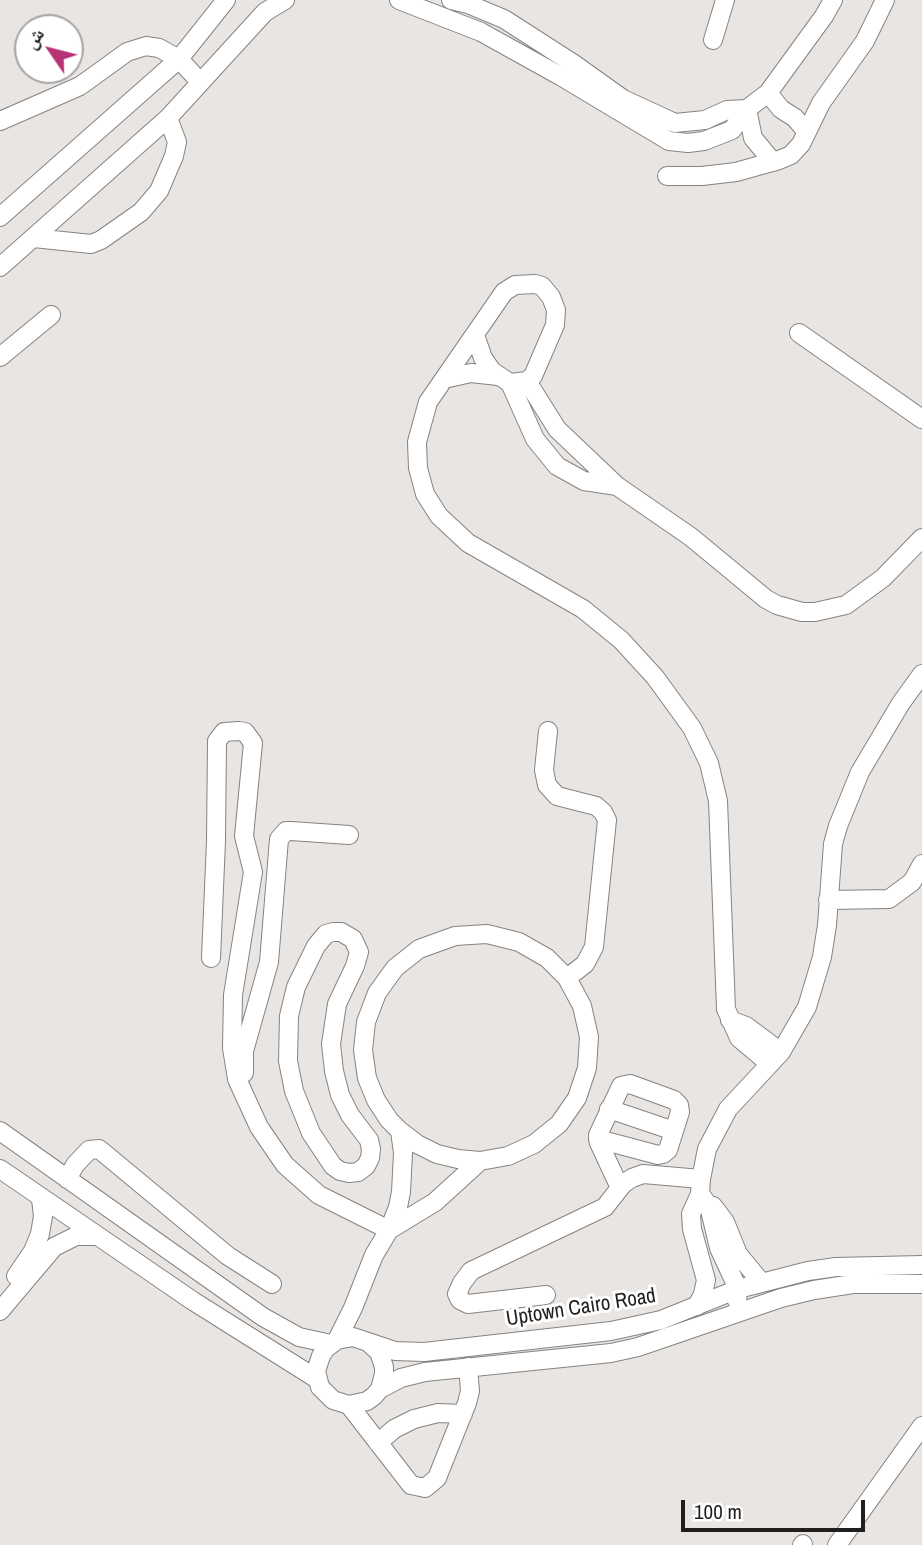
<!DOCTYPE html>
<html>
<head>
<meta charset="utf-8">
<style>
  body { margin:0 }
  #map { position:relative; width:922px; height:1545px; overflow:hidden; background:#e9e5e2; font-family:"Archivo Narrow","Noto Naskh Arabic",sans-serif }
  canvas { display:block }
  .north { position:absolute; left:14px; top:14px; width:70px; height:70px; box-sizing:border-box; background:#fff; border:2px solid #a6a5a5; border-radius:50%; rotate:305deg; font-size:19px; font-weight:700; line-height:28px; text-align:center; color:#201f1d }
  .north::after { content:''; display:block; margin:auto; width:24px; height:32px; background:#b83276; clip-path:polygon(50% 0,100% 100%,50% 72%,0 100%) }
  .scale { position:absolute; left:681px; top:1500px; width:184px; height:32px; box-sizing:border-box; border:4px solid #201f1d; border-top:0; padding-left:9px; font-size:21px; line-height:24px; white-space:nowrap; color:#201f1d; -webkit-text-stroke:5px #fff; paint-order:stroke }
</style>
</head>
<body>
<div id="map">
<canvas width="922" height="1545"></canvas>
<div class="north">ش</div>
<div class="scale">100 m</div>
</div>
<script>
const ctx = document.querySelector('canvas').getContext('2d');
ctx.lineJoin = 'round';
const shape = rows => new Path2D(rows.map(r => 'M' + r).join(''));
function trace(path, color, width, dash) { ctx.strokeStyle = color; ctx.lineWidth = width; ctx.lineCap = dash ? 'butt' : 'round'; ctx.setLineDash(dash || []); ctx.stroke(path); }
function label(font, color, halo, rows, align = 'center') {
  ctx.font = font + ' "Archivo Narrow",sans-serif'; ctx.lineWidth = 6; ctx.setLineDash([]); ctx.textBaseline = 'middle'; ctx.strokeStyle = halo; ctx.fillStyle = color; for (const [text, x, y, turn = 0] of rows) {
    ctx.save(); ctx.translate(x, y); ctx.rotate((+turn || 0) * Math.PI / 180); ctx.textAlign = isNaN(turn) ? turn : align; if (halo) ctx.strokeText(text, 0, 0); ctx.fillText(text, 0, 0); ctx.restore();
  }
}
const minor = shape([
  [399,0,481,32,562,77,669,141,688,143,704,141,732,130,747,109,768,93,824,16,833,0],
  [451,0,468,4,504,19,574,64,623,99,675,123,705,120,727,110,747,109],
  [713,40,725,0],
  [768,93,781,109,795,118,806,131],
  [747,109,753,138,773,162],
  [0,121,80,86,127,52,146,46,159,48,179,59,200,82],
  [667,176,702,176,736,172,779,160,791,155,801,144,821,103,865,41,885,0],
  [0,217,179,59,226,0],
  [34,238,91,244,101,240,141,212,159,191,174,156,177,142,168,118],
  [0,267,168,118,265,12,285,0],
  [799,333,922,419],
  [475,335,483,358,492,371,510,383,527,381,533,376,555,325,556,310,551,297,542,286,535,284,515,285,504,292,428,402,417,442,418,468,425,494,439,516,468,543,583,609,621,640,655,677,692,728,709,763,718,801,726,1009,739,1038,770,1064],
  [0,357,51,315],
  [444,379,471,373,498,376],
  [527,381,557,429,617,486,691,537,766,599,777,605,802,612,815,612,846,605,883,578,922,538],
  [510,383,535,439,557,466,584,481,617,486],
  [548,731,544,770,547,785,557,796,596,806,603,812,607,820,594,947,585,964,567,978],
  [828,900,889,899,912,882,922,864],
  [333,932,341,932,353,939,359,952,355,966,337,1004,331,1044,334,1071,340,1095,350,1115,369,1140,371,1149,370,1158,366,1166,358,1172,349,1173,340,1171,333,1166,311,1133,294,1091,288,1061,289,1016,296,987,316,946,326,934,333,932],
  [211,958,216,841,217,741,224,732,239,731,245,732,253,743,244,836,253,872,233,995,232,1048,237,1079,259,1127,285,1165,319,1195,389,1230],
  [730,1020,746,1026,781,1052],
  [244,1073,244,1051,269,962,279,839,286,831,291,831,349,835],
  [609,1109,674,1131],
  [0,1131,263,1317,299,1337,331,1344],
  [598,1139,658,1155,663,1154,668,1150,680,1112,679,1105,674,1100,630,1084,621,1086,598,1135,598,1139,599,1143,620,1188],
  [0,1169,193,1301,317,1379],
  [67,1179,75,1165,89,1150,99,1149,228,1256,272,1284],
  [700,1194,709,1206,719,1248,738,1289,737,1301],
  [713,1206,725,1222,738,1254,761,1282],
  [389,1230,435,1202,480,1161],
  [16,1276,33,1251,40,1234,43,1216,41,1199],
  [546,1295,468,1304,460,1300,457,1294,462,1283,471,1271,605,1207,623,1184,632,1178,643,1174,701,1179],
  [697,1306,703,1294,706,1280,692,1229,691,1214,700,1194,701,1179,707,1149,728,1109,781,1052,807,1007,822,957,827,925,833,844,838,826,860,772,901,703,922,674],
  [0,1311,54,1247,76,1236,96,1236],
  [337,1340,353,1308,374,1255,389,1230,398,1207,401,1192,403,1153,400,1131,389,1120,376,1100,367,1078,363,1050,366,1022,377,993,395,968,419,949,455,936,487,934,519,942,547,958,567,978,582,1006,589,1037,587,1068,577,1098,559,1124,534,1144,508,1156,480,1161,458,1159,437,1154,417,1144,400,1131],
  [368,1342,395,1351,424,1352,611,1331,661,1320,738,1289,808,1271,836,1267,922,1265],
  [380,1389,401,1378,425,1372,611,1353,638,1347,781,1298,814,1290,853,1284,922,1284],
  [349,1405,367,1401,374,1396,380,1389,384,1374,384,1367,379,1352,368,1342,353,1337,337,1340,325,1349,321,1356,316,1371,320,1387,333,1400,349,1405,411,1485,425,1488,437,1478,467,1403,470,1391,468,1367],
  [378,1443,394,1429,414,1419,438,1413,463,1414],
  [802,1545,803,1544],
  [837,1545,922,1426]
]);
trace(minor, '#868380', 20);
trace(minor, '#fff', 18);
label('21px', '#201f1d', '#fff', [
  ["Uptown Cairo Road",581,1308,-9]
]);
</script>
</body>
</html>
